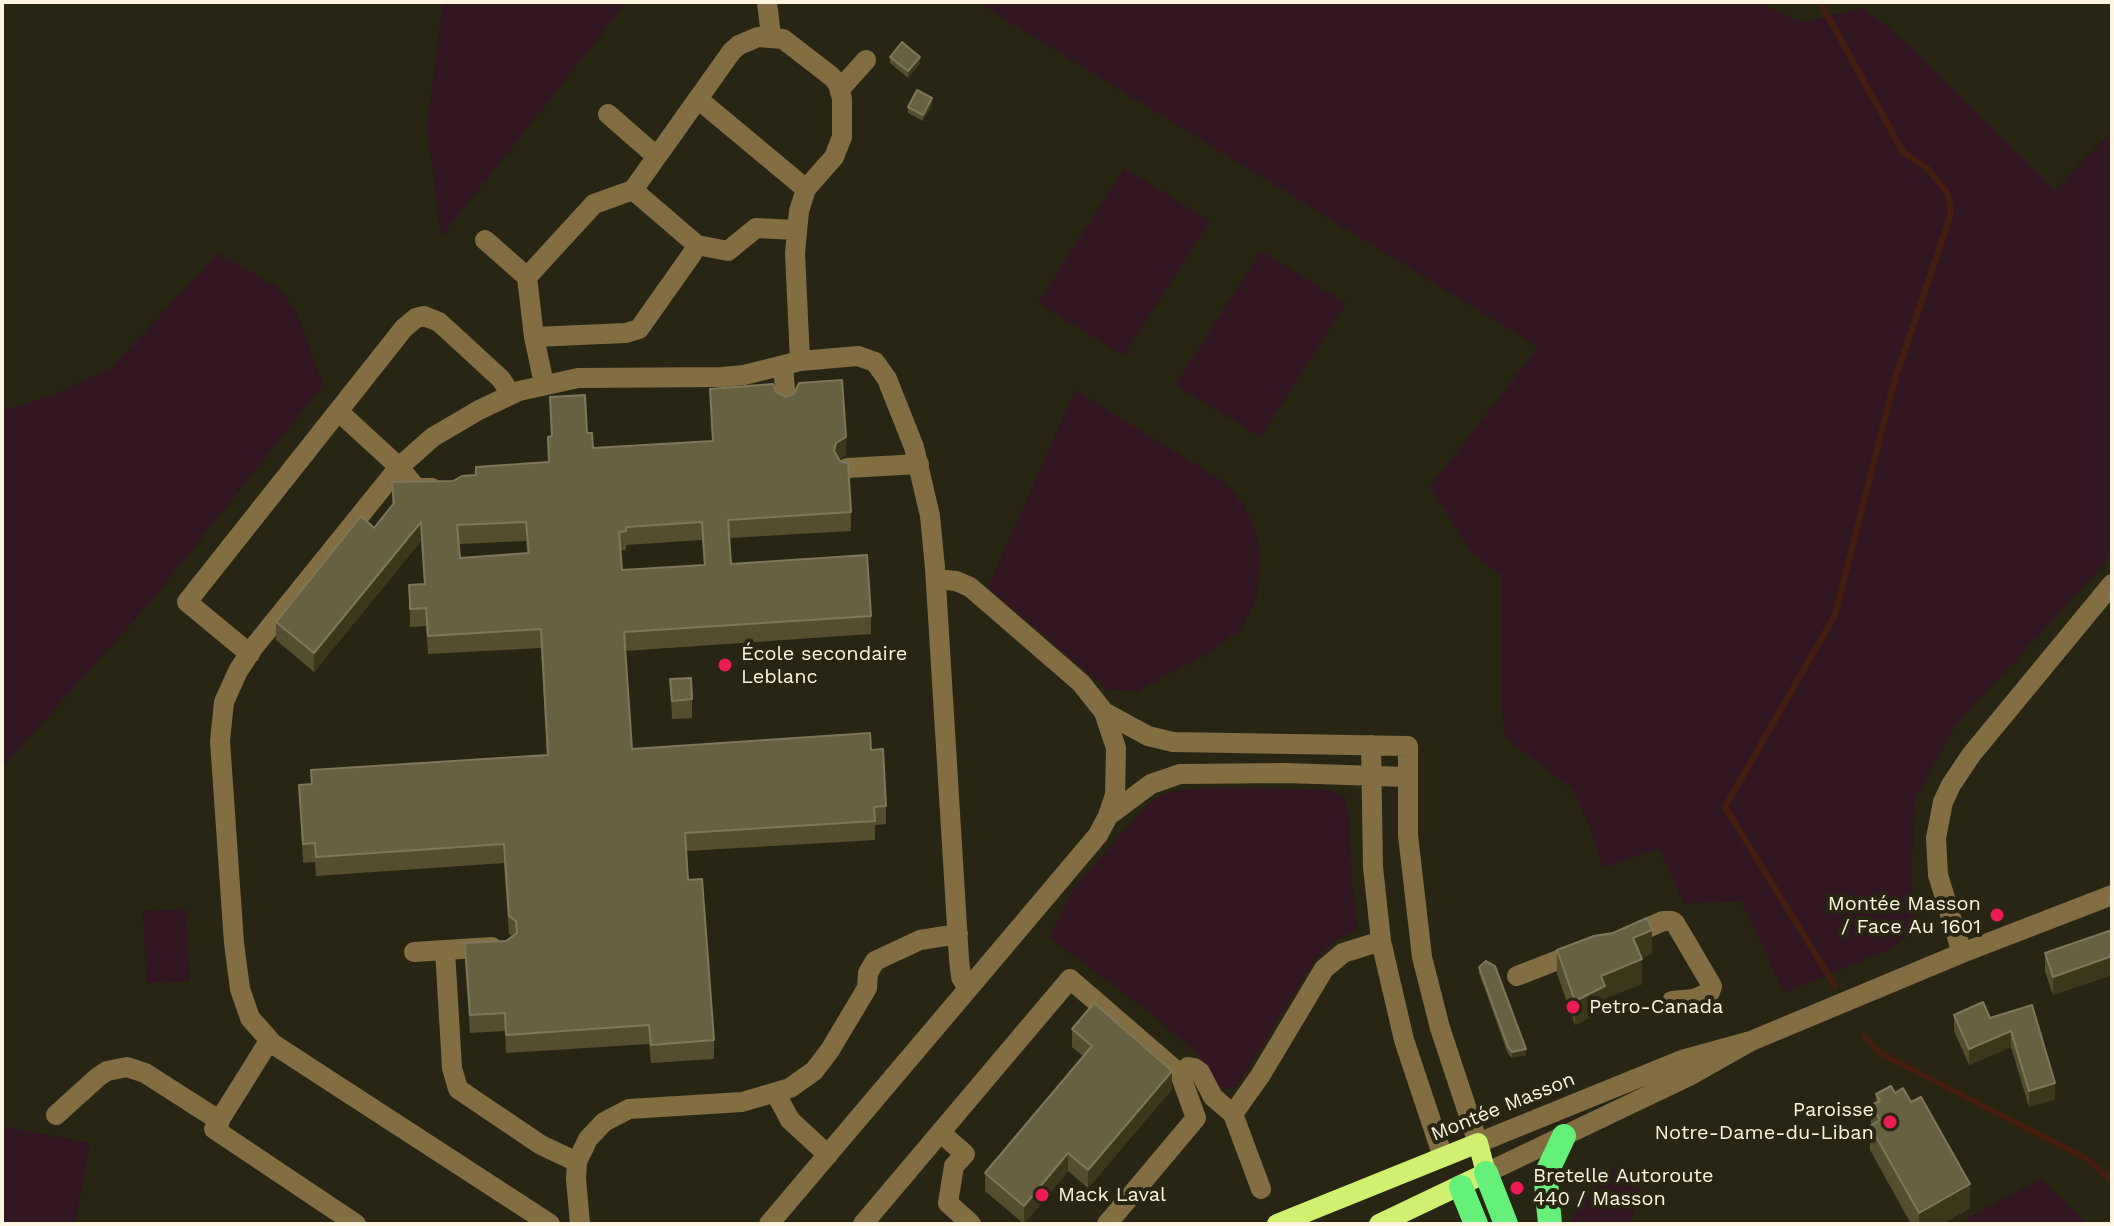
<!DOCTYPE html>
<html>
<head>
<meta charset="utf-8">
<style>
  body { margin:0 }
  #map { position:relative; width:2114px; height:1226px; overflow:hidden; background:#292513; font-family:"Work Sans",sans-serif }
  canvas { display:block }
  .frame { position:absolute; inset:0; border:4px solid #fcf4de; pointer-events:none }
</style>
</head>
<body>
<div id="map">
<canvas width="2114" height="1226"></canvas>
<div class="frame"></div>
</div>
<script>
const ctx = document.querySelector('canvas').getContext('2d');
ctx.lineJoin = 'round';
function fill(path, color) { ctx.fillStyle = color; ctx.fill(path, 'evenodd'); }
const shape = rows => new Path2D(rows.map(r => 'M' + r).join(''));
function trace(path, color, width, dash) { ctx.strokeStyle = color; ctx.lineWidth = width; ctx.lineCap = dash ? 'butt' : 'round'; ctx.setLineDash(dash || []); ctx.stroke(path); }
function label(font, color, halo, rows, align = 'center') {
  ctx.font = font + ' "Work Sans",sans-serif'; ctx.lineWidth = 8; ctx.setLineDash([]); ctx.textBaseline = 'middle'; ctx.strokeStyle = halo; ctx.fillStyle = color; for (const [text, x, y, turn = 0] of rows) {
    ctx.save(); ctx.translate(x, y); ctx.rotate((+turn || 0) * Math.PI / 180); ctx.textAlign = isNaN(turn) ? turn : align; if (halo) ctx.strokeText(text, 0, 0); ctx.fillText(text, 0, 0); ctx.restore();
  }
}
fill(shape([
  [443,2,627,2,441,237,427,126],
  [977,2,1755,2,1802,22,1864,8,1912,48,2055,190,2112,131,2112,556,1955,726,1915,800,1911,884,1919,924,1893,948,1784,993,1741,901,1684,904,1659,849,1603,868,1591,830,1572,789,1505,737,1502,707,1502,576,1469,550,1430,487,1538,347],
  [1124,168,1210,221,1124,356,1038,303],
  [1261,251,1346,303,1261,437,1175,385],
  [218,253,280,289,298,315,323,385,154,598,2,768,2,405,11,409,52,395,111,368],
  [1075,390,1224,482,1244,505,1256,533,1260,553,1257,597,1242,628,1211,652,1137,691,1108,690,988,587],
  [1214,787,1328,790,1344,795,1349,812,1352,883,1358,929,1333,942,1315,960,1236,1087,1225,1089,1219,1086,1200,1056,1149,1012,1049,937,1074,888,1145,807,1162,795,1175,791],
  [186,909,190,981,146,983,143,911],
  [2,1126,90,1143,75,1224,2,1224],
  [1616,1166,1640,1191,1629,1224,1570,1224,1570,1220,1592,1190],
  [2041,1179,2088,1224,1962,1224,1971,1216]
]), '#321722');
trace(shape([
  [1820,2,1903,152,1928,169,1948,194,1951,214,1895,379,1835,615,1725,807,1835,986],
  [1864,1036,1880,1053,2087,1159,2112,1181]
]), '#451e10', 6);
trace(shape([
  [767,2,771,36],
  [840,89,866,60],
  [608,114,656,156],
  [485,240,527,277],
  [697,245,728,251,756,228,796,230],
  [534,337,626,333,639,329,692,254,697,245,633,190],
  [800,361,795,253,799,211,806,189],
  [783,365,786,402],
  [544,384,534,337,527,277,594,204,633,190,732,51,739,45,758,37,783,39,831,76,838,84,842,99,842,137,834,157,806,189,698,99],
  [338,411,399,467,413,484,418,488,432,488],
  [847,468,919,464],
  [936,579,956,581,970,587,1081,683,1104,712,1116,748,1115,795,1108,816,1098,835,968,989],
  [250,654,187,602,404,328,416,318,424,316,439,322,501,379,511,394],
  [1104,712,1148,736,1173,742,1408,746,1408,835,1422,957,1440,1028,1478,1143,1682,1060,1751,1041],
  [1371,745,1373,867,1381,941,1404,1040,1443,1157],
  [1108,816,1151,784,1180,774,1286,773,1407,777],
  [1627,937,1663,921,1672,921,1675,923,1712,986,1710,992,1694,999,1672,1001],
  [492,947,445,950,452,1068,458,1089,541,1145,577,1162],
  [414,952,445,950],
  [1962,953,1938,875,1936,838,1943,802,1951,785,1971,755,2112,584],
  [1517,976,1581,951],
  [269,1041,214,1129,356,1224],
  [1180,1074,1188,1067,1194,1068,1200,1072,1213,1097,1233,1114],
  [776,1094,790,1120,828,1155],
  [56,1115,98,1077,107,1071,127,1067,145,1073,220,1121],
  [941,1133,965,1154,954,1166,948,1203,971,1224],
  [1486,1173,1689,1076,1751,1041,1962,953,2112,895],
  [1261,1189,1233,1114,1260,1076,1324,969,1343,953,1381,941],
  [550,1224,273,1044,250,1018,240,989,234,943,220,741,224,702,238,671,253,648,399,467,433,437,479,410,519,391,578,378,723,377,744,375,800,361,858,356,875,362,887,379,914,447,930,516,935,568,959,959,961,977,968,989,769,1224],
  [580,1224,576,1179,577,1162,588,1139,604,1122,629,1109,742,1102,790,1088,814,1071,830,1050,867,988,868,973,875,961,920,940,958,934],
  [863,1224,1070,979,1180,1074,1196,1118,1107,1224]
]), '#836e43', 20);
trace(shape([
  [1277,1224,1478,1143,1486,1173,1379,1224]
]), '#d0f170', 20);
trace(shape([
  [1486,1173,1506,1224],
  [1461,1187,1476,1224],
  [1550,1224,1546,1182,1548,1170,1564,1136]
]), '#65f07a', 24);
fill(shape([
  [890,57,920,63,908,78,890,63],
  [932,104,923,121,908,113,908,107],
  [710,389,776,392,846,455,839,459,851,512,851,531,730,538,731,564,871,616,871,634,625,651,632,749,871,750,886,806,886,824,875,825,875,840,687,851,688,880,714,1040,714,1059,651,1063,649,1044,506,1053,505,1031,470,1033,465,962,465,943,506,941,512,936,509,934,504,863,316,876,315,862,303,863,299,785,311,784,311,770,547,756,541,648,428,654,426,626,410,627,409,585,424,584,421,541,314,672,276,640,276,622,374,528,392,505,392,482,453,481,476,475,548,462,548,437,551,437,550,397,587,433,593,448,712,441],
  [702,540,704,565,622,570,620,550,626,550,626,545],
  [526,541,527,553,460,558,459,544],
  [670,679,692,699,692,718,672,719],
  [2112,930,2112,975,2053,995,2045,971,2045,953],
  [1557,950,1652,954,1641,958,1642,984,1605,998,1605,1010,1575,1025,1557,974],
  [1479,967,1526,1055,1512,1058,1508,1054,1479,973],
  [2032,1005,2055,1099,2029,1107,2011,1047,1969,1065,1954,1031,1954,1015,1990,1018],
  [1072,1029,1172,1089,1088,1188,1068,1171,1024,1224,985,1191,985,1173,1083,1056,1072,1047],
  [1876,1094,1970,1208,1942,1224,1911,1224,1870,1150,1870,1126,1871,1125,1871,1105,1876,1103]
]), '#554e2e');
fill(shape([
  [920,57,920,63,908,78,908,71],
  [932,98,932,104,923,121,923,115],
  [846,437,846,455,836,461,834,451,836,443],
  [421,522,421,541,314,672,314,653],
  [1652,930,1652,954,1633,962,1633,938],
  [2112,956,2112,975,2053,995,2053,977],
  [1642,959,1642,984,1605,998,1605,1010,1575,1025,1575,1001,1601,976],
  [2011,1031,2011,1047,1969,1065,1969,1049],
  [1526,1049,1526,1055,1512,1058,1512,1052],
  [1172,1071,1172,1089,1088,1188,1088,1170],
  [2055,1083,2055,1099,2029,1107,2029,1091],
  [1068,1153,1068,1171,1024,1224,1024,1206],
  [1970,1184,1970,1208,1942,1224,1919,1224,1919,1213]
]), '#3c361b');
const building = shape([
  [902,42,920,57,908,71,890,57,902,42],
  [917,90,932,98,923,115,908,107,917,90],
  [842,380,846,437,836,443,834,451,840,461,848,463,851,512,728,520,731,564,867,555,871,616,624,632,632,749,870,733,871,750,883,749,886,806,874,807,875,821,685,833,688,880,702,879,714,1040,651,1045,649,1025,506,1035,505,1013,470,1015,465,943,506,941,517,933,516,921,509,916,504,844,316,857,315,843,303,844,299,785,312,784,311,770,548,755,541,629,428,636,426,608,410,609,410,601,409,585,425,584,421,522,314,653,276,622,361,516,374,528,394,503,392,482,453,481,462,476,476,475,476,467,549,462,548,437,552,436,550,397,585,395,587,433,592,433,593,448,713,441,710,389,773,384,776,392,786,397,794,394,799,383,842,380],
  [526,522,529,553,460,558,457,525,526,522],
  [702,522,705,565,622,570,619,532,626,531,626,527,702,522],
  [691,678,692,699,672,701,670,679,691,678],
  [1647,918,1652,930,1633,938,1642,959,1601,976,1605,986,1575,1001,1557,950,1594,936,1613,933,1647,918],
  [2112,930,2112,956,2053,977,2045,953,2112,930],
  [1486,961,1495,966,1526,1049,1512,1052,1508,1047,1479,967,1486,961],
  [1983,1002,1990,1018,2032,1005,2055,1083,2029,1091,2011,1031,1969,1049,1954,1015,1983,1002],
  [1094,1003,1172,1071,1088,1170,1068,1153,1024,1206,985,1173,1092,1046,1072,1029,1094,1003],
  [1891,1086,1895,1093,1903,1088,1911,1102,1921,1097,1970,1184,1919,1213,1870,1126,1880,1120,1871,1105,1880,1101,1876,1094,1891,1086]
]);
fill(building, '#676041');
trace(building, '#7e775a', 2);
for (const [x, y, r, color] of [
  [725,665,8,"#ea1c53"],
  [1997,915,8,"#ea1c53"],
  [1573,1007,8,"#ea1c53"],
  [1890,1122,8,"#ea1c53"],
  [1517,1188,8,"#ea1c53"],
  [1042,1195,8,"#ea1c53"]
]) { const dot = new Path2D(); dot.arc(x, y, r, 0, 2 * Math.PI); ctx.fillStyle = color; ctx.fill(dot); trace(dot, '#292513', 3); }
label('20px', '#fcf4de', '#292513', [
  ["École secondaire",741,654],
  ["Leblanc",741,677],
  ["Montée Masson",1981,904,"right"],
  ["/ Face Au 1601",1981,927,"right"],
  ["Petro-Canada",1589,1007],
  ["Paroisse",1874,1110,"right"],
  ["Notre-Dame-du-Liban",1874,1133,"right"],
  ["Bretelle Autoroute",1533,1176],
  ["440 / Masson",1533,1199],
  ["Mack Laval",1058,1195]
], 'left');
label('20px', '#fcf4de', '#292513', [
  ["Montée Masson",1503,1107,-22]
]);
</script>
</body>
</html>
